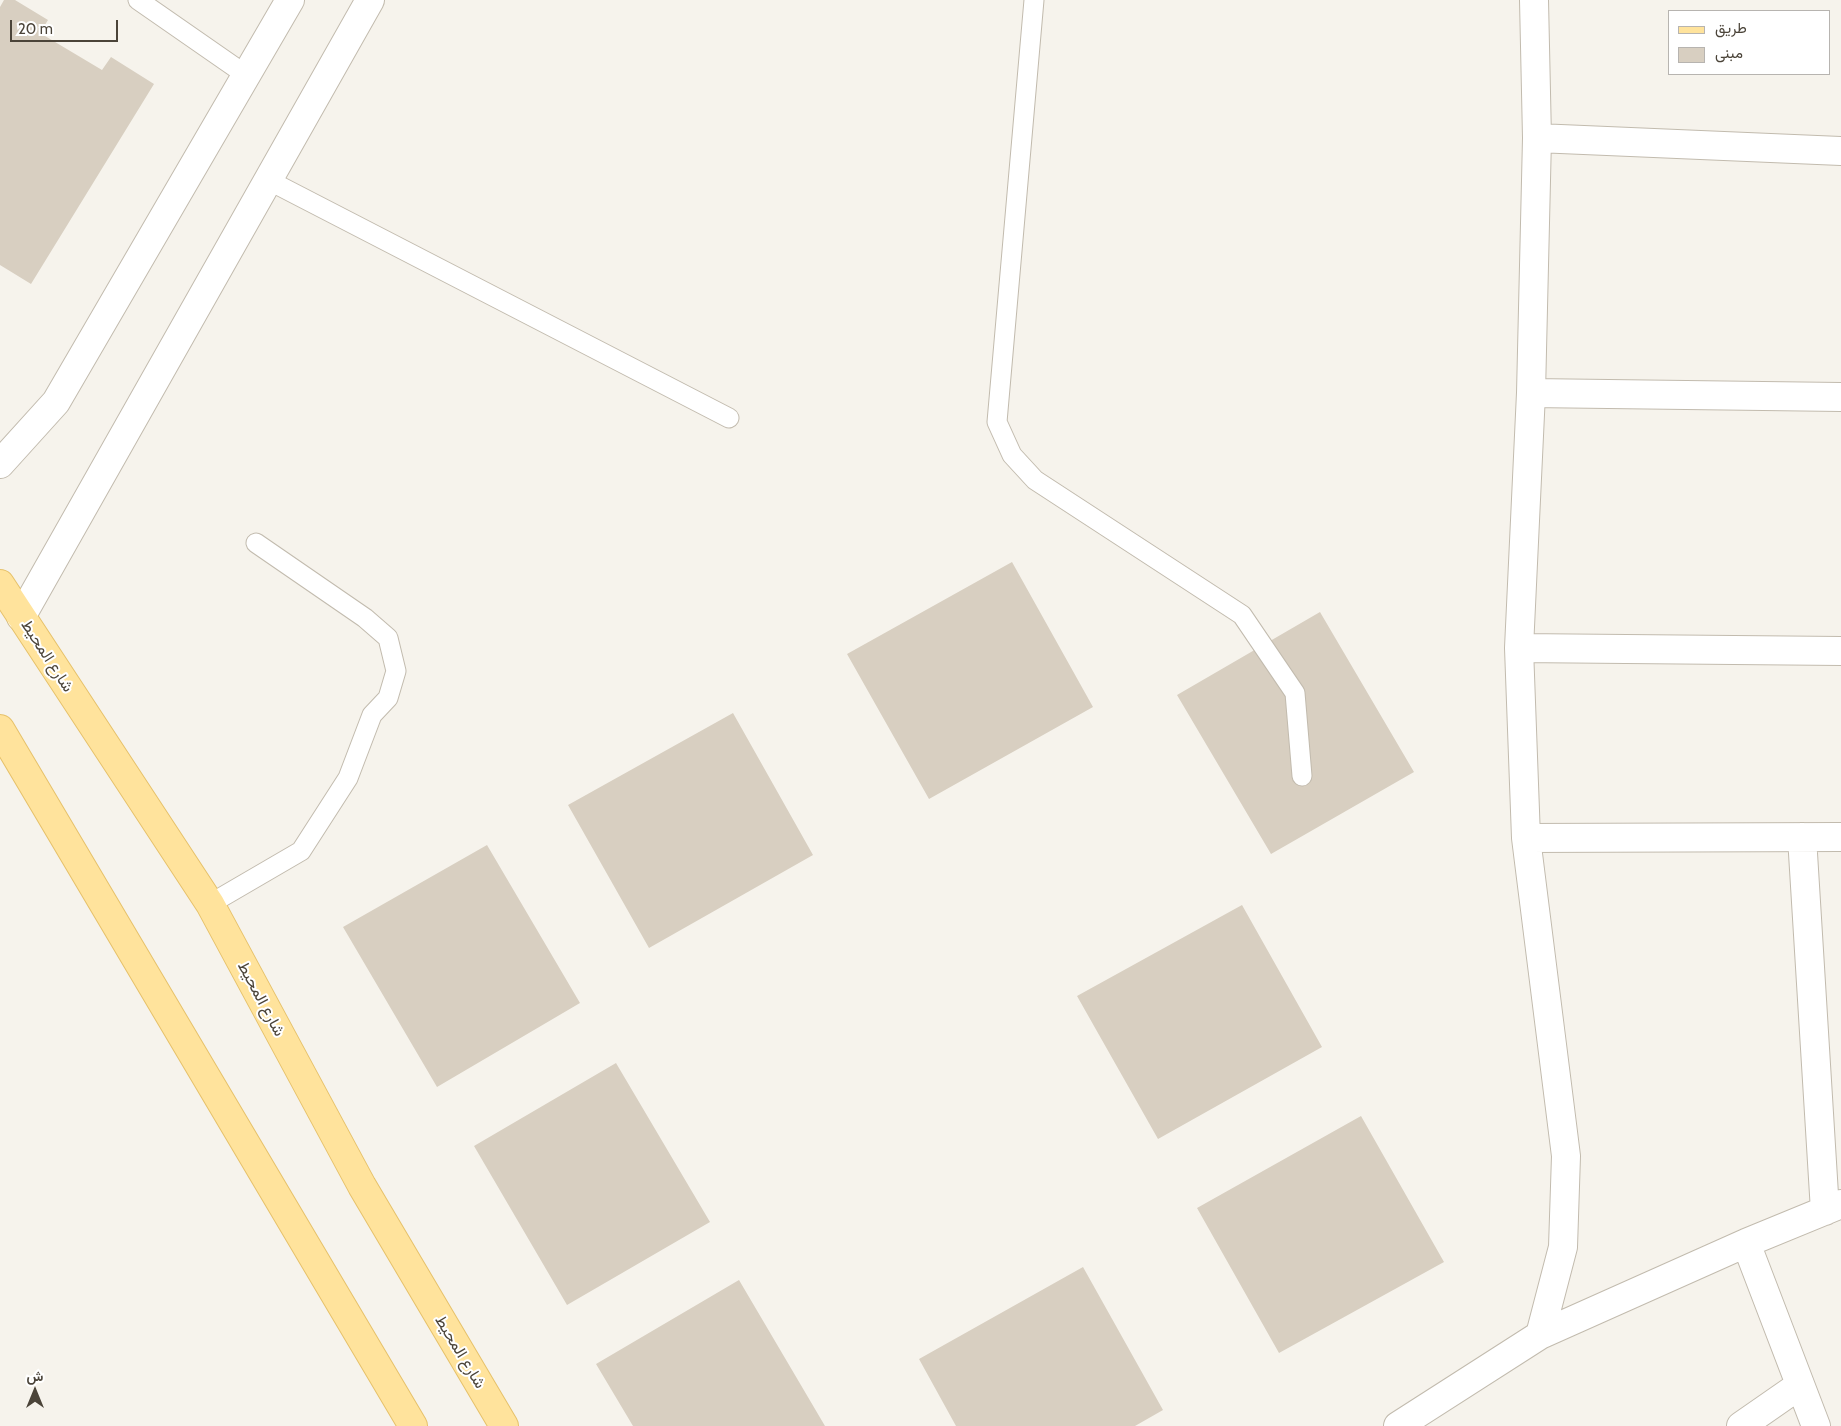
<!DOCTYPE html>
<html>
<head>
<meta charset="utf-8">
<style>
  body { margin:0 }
  #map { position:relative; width:1841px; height:1426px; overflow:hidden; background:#f6f3ec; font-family:Cabin,Vazirmatn,sans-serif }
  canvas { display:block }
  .legend { position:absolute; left:1668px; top:10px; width:162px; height:65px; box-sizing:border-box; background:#fff; border:1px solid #b7b4b0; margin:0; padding:6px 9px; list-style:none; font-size:15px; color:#4b4439 }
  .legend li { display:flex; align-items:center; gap:10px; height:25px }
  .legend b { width:25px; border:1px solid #b7b4b0 }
  .north { position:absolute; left:10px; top:1366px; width:50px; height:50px; -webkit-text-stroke:4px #fff; paint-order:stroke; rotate:0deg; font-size:14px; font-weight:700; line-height:20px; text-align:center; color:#4b4439 }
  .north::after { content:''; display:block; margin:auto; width:18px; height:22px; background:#4b4439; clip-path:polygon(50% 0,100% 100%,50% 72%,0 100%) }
  .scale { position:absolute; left:10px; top:20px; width:108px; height:22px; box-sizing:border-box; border:2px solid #4b4439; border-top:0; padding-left:6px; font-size:15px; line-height:18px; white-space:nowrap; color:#4b4439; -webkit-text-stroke:4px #fff; paint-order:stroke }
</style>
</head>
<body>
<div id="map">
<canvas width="1841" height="1426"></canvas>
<ul class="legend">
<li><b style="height:6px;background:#ffe39c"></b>طريق</li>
<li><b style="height:14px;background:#d8cfc1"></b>مبنى</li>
</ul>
<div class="north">ش</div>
<div class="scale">20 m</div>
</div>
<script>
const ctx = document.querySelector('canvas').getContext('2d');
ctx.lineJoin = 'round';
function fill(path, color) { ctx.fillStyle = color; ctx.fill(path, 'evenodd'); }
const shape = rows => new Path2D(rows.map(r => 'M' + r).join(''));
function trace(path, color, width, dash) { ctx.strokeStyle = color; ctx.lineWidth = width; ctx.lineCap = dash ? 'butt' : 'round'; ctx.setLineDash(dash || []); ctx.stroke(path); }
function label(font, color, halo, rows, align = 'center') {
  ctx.font = font + ' Cabin,Vazirmatn,sans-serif'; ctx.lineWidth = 4; ctx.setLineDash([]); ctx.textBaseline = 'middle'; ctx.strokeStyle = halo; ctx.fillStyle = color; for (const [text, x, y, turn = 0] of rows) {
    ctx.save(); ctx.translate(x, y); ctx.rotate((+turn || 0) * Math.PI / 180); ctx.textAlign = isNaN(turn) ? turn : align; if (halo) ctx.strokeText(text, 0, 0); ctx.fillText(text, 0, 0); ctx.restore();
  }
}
fill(shape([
  [4,0,15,0,48,20,40,33,102,70,111,57,154,84,31,284,0,265,0,7],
  [1012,562,1093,707,929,799,847,654],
  [1320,612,1414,772,1271,854,1177,695],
  [733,713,813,855,649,948,568,805],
  [487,845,580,1003,437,1087,343,927],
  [1242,905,1322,1047,1158,1139,1077,996],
  [616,1063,710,1222,567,1305,474,1146],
  [1361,1116,1444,1262,1279,1353,1197,1208],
  [1083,1267,1163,1410,1135,1426,956,1426,919,1359],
  [739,1280,825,1426,633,1426,596,1364]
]), '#d8cfc1');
const lane = shape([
  [138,0,246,75],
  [1034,0,997,422,1012,455,1035,480,1242,615,1295,693,1302,776],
  [268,180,729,418],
  [210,904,301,851,348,778,372,715,388,698,396,671,388,638,365,618,256,543]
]);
const street = shape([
  [1534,0,1537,138,1531,393,1519,648,1526,838,1566,1156,1563,1247,1540,1335],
  [1537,138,1841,151],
  [1531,393,1841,397],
  [0,464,56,402,290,0],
  [21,617,370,0],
  [1519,648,1841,651],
  [1802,837,1825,1211],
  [1526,838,1841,837],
  [1746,1243,1816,1426],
  [1398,1426,1540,1335,1746,1243,1841,1204],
  [1741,1426,1800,1385]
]);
const primary = shape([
  [0,584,210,904,362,1186,504,1426],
  [0,729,413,1426]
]);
trace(lane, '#c2bbae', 21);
trace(street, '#c2bbae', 30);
trace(primary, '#e6c16a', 30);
trace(lane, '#fff', 19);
trace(street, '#fff', 28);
trace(primary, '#ffe39c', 28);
label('16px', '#4b4439', '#fff', [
  ["شارع المحيط",47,656,57],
  ["شارع المحيط",261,999,62],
  ["شارع المحيط",460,1352,59]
]);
</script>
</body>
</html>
